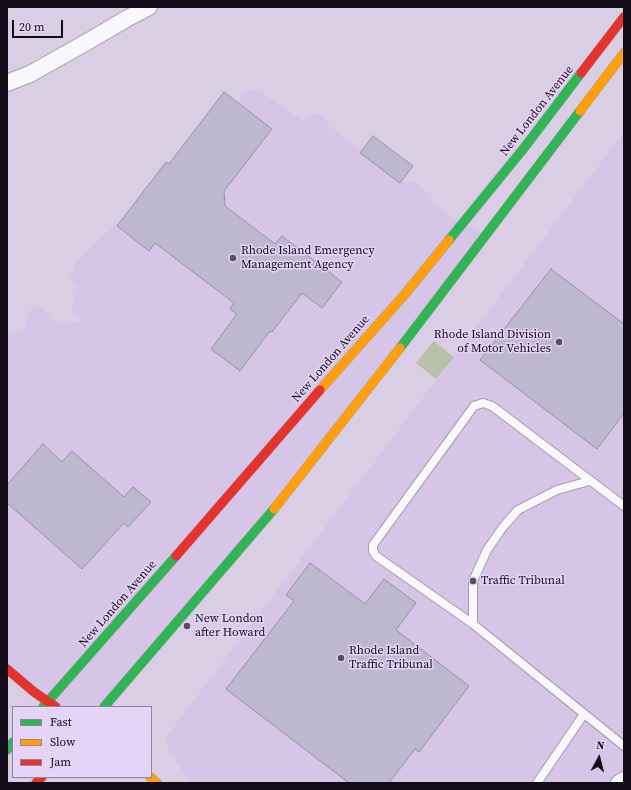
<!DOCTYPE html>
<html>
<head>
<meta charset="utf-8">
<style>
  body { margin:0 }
  #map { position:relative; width:631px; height:790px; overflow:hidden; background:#d9cee3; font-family:"Source Serif 4",serif }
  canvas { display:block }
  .frame { position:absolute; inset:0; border:8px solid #130c18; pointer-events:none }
  .legend { position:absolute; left:12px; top:706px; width:140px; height:72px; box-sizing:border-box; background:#e6d3f8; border:1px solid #92839e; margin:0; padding:5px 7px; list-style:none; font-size:12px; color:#130c18 }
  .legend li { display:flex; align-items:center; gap:8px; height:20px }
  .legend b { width:20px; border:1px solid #92839e }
  .north { position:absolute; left:579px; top:738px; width:40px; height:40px; -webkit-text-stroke:3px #e6d3f8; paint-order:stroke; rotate:7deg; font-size:11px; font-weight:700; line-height:16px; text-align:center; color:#130c18 }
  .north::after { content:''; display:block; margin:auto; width:14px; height:18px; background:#130c18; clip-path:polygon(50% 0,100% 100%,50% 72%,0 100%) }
  .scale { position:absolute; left:12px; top:20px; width:51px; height:18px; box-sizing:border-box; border:2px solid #130c18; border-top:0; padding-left:5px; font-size:12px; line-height:14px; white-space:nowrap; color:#130c18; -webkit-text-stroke:3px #e6d3f8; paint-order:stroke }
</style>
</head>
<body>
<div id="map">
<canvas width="631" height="790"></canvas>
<div class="frame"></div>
<ul class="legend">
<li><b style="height:5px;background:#30b455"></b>Fast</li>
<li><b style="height:5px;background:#ff9f0a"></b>Slow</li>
<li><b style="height:5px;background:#e5322d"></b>Jam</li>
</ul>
<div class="north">N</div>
<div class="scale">20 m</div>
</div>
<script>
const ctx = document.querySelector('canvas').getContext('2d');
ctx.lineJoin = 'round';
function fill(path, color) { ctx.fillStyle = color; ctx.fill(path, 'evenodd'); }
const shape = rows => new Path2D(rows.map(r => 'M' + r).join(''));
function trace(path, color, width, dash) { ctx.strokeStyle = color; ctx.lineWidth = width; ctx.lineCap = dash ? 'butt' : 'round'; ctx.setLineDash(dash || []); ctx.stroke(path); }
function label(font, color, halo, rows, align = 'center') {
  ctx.font = font + ' "Source Serif 4",serif'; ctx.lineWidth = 3; ctx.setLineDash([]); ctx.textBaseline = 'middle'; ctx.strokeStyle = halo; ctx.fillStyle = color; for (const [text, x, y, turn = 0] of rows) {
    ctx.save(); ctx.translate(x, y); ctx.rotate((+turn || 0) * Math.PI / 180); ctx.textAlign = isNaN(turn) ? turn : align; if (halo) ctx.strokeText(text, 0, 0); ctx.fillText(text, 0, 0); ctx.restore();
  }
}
fill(shape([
  [247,89,261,92,303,121,314,113,322,115,330,127,386,169,407,183,415,182,430,195,428,199,461,224,471,227,487,236,107,707,43,707,7,668,7,341,12,335,25,329,29,312,37,305,44,309,51,320,62,324,82,322,71,308,78,286,70,279,75,264,234,109],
  [624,132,624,783,189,783,164,740]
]), '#d6c5e6');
fill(shape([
  [434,341,454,357,436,379,416,363]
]), '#b6c1a8');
const building = shape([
  [224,92,272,129,224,191,225,206,275,244,282,236,342,282,322,308,302,293,272,332,270,331,240,371,211,349,237,314,230,309,234,303,155,243,149,251,117,226,166,162,169,164,224,92],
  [373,136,413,166,400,183,360,153,373,136],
  [551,269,624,324,624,413,597,449,480,360,551,269],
  [43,444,62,462,72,451,124,497,133,487,151,502,128,527,124,523,82,569,7,503,7,485,43,444],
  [310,563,365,604,384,579,416,603,396,630,469,686,419,752,415,749,389,783,349,783,226,689,294,601,286,595,310,563]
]);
fill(building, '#beb8ce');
trace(building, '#9893a3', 1);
const lane = shape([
  [624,506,492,406,483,403,474,406,373,545,373,551,376,556,473,624,624,746],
  [473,624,473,581,487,550,503,527,518,510,557,490,589,481],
  [537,783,584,714]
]);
const street = shape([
  [7,83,30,74,87,42,126,19,149,7],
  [619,783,624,780]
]);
const fast = shape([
  [449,240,524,148,581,73],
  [400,348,580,111],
  [43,707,176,556],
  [104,707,274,509],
  [7,750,13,742]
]);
const slow = shape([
  [580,111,624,53],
  [320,390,405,294,449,240],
  [274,509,400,348],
  [150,777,157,783]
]);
const jam = shape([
  [581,73,624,17],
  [176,556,320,390],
  [7,669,34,692,56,707],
  [36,783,42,777]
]);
trace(lane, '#a69eae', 10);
trace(street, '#a69eae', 18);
trace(fast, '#a69eae', 10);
trace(slow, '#a69eae', 10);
trace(jam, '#a69eae', 10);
trace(lane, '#f9f8fb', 8);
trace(street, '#f9f8fb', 16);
trace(fast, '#30b455', 9);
trace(slow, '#ff9f0a', 9);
trace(jam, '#e5322d', 9);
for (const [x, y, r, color] of [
  [233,258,4,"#58505f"],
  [559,342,4,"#58505f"],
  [473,581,4,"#58505f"],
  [187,626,4,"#58505f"],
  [341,658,4,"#58505f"]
]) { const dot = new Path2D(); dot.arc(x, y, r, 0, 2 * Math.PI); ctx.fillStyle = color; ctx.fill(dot); trace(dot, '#e6d3f8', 1.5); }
label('12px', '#130c18', '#e6d3f8', [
  ["New London Avenue",537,111,-52],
  ["New London Avenue",331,359,-49],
  ["New London Avenue",118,604,-49]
]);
label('12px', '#130c18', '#e6d3f8', [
  ["Rhode Island Emergency",241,251],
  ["Management Agency",241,265],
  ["Rhode Island Division",551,335,"right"],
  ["of Motor Vehicles",551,349,"right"],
  ["Traffic Tribunal",481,581],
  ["New London",195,619],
  ["after Howard",195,633],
  ["Rhode Island",349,651],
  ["Traffic Tribunal",349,665]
], 'left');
</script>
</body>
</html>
